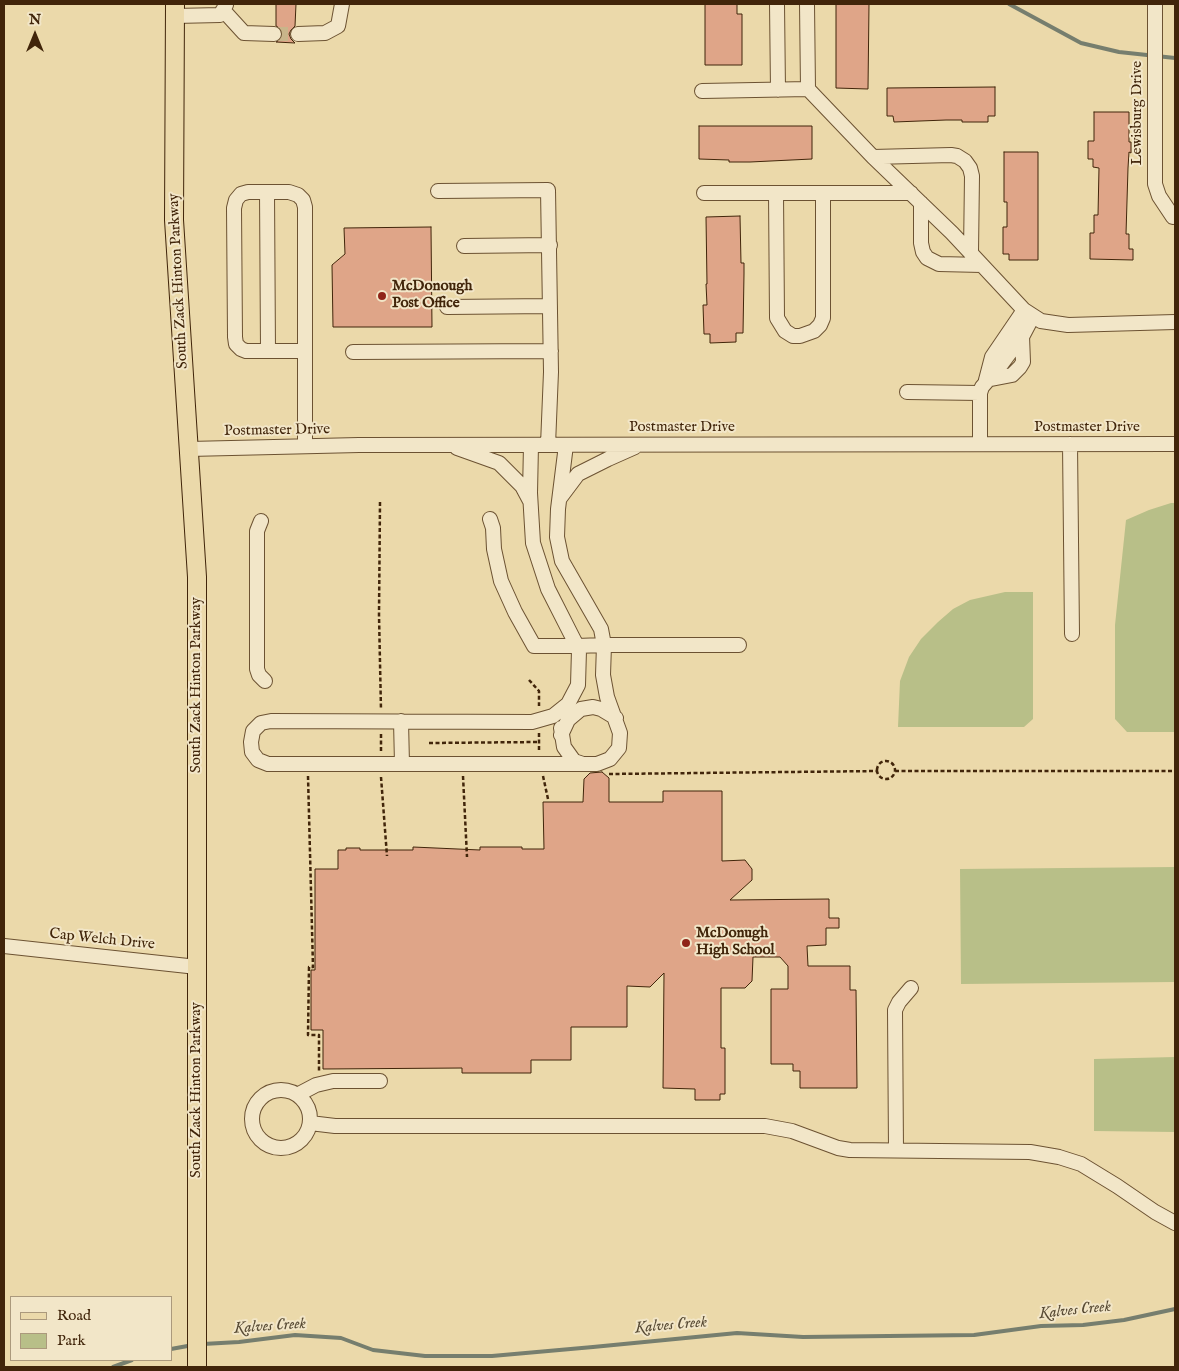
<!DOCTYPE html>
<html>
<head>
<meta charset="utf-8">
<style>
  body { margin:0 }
  #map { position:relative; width:1179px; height:1371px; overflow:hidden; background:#ebd9aa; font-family:"IM FELL English",serif }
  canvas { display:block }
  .frame { position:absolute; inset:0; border:5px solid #41250a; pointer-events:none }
  .legend { position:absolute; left:10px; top:1296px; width:162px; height:65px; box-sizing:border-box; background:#f2e6c8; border:1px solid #ab997c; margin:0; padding:6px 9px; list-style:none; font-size:15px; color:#41250a }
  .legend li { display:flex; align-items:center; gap:10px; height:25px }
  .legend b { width:25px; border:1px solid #ab997c }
  .north { position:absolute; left:10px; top:10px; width:50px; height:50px; -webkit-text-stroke:4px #f2e6c8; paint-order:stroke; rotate:0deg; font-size:14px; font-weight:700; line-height:20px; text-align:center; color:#41250a }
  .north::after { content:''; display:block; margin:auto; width:18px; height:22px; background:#41250a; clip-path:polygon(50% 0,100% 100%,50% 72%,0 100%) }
</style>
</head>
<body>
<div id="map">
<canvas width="1179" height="1371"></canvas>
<div class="frame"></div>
<ul class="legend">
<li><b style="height:6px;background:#ebd9aa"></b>Road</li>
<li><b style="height:14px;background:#b8bf88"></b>Park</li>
</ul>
<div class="north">N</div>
</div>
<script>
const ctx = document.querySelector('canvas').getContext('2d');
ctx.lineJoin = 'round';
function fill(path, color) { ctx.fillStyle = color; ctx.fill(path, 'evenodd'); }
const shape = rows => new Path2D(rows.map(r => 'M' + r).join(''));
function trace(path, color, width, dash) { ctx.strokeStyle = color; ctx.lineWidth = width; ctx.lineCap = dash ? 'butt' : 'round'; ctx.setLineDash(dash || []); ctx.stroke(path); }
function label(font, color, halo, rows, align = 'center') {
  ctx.font = font + ' "IM FELL English",serif'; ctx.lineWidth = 4; ctx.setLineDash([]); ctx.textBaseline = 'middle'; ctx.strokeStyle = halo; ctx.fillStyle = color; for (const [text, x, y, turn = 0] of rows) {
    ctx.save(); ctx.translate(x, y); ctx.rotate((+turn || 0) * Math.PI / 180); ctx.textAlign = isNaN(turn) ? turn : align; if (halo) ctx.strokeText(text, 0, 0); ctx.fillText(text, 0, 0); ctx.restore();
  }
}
fill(shape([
  [1171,503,1175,503,1175,732,1127,732,1115,719,1115,625,1126,520,1149,510],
  [1005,592,1033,592,1033,719,1024,727,898,727,900,681,909,657,921,639,938,622,953,609,970,600],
  [1175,867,1175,982,961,984,960,869],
  [1175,1057,1175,1132,1094,1131,1094,1059]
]), '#b8bf88');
trace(shape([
  [1009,4,1081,43,1119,52,1175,58],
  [203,1344,239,1342,295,1335,341,1338,373,1350,425,1356,492,1356,593,1347,737,1333,803,1337,974,1335,1041,1326,1083,1325,1124,1320,1175,1309],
  [171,1349,193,1345],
  [113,1367,132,1360]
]), '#767e6e', 4);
const building = shape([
  [276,4,296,4,295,26,291,30,289,34,291,39,295,43,276,42,281,39,283,34,281,29,276,26,276,4],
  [705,4,737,4,737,14,742,14,742,65,705,65,705,4],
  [836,4,869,4,868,89,836,88,836,4],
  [995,87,995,116,988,116,988,122,962,122,962,120,946,120,894,122,893,116,887,116,887,88,995,87],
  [1094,112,1129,112,1129,142,1131,142,1131,153,1129,152,1128,168,1126,234,1129,234,1129,249,1133,249,1133,260,1090,259,1090,233,1094,233,1094,215,1098,215,1099,168,1093,167,1093,159,1088,159,1088,141,1094,141,1094,112],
  [699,126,812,126,812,159,750,162,729,162,729,160,699,159,699,126],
  [1004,152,1038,152,1038,260,1009,260,1009,254,1003,254,1003,227,1007,227,1007,202,1004,202,1004,152],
  [740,216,741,263,744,263,744,274,743,333,736,333,736,342,710,343,710,334,704,334,703,305,707,305,706,284,707,284,706,217,740,216],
  [431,227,432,327,333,327,332,265,345,254,344,228,431,227],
  [602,772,609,778,609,802,663,802,663,791,722,791,722,861,745,860,752,869,752,880,730,900,829,899,829,918,839,918,839,928,826,928,826,945,807,946,808,966,850,966,850,990,856,990,857,1088,800,1088,800,1071,793,1071,793,1064,771,1064,771,989,788,989,788,966,780,957,753,957,752,981,745,988,721,988,721,1048,725,1048,725,1094,720,1094,720,1100,695,1100,695,1089,663,1088,664,973,650,987,627,986,627,1027,571,1027,571,1060,531,1060,531,1073,462,1073,462,1068,323,1069,323,1030,311,1030,311,970,315,970,315,869,338,869,338,850,346,850,346,848,360,848,360,850,413,850,413,847,480,850,480,847,522,847,522,849,544,849,543,802,583,802,584,779,590,773,602,772]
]);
fill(building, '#dfa588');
trace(building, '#41250a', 1);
trace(shape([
  [274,34,298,34]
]), '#c9b58a', 14, [14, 7]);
const minor = shape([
  [777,4,778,90],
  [807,4,808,89],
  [1155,4,1155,184,1159,196,1173,217],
  [223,10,244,33,274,34],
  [175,16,220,15,226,5],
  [298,34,325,33,338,26,342,4],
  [702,91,808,89,873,157,952,233,1024,310,1041,321,1068,325,1175,322],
  [873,157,951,155,957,156,965,161,970,168,972,176,971,252],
  [438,191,548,190,551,372,548,445],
  [267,192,248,192,241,194,236,200,234,208,235,337,236,344,241,349,246,351,268,351],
  [704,193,911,193],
  [776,193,777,318,785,331,793,336,800,336,814,331,820,325,823,318,823,193],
  [921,203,921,243,923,252,927,258,939,264,982,265],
  [464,246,550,245],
  [447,307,550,306],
  [304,351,268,351,267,192,289,192,298,195,303,200,305,207,305,446],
  [353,352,551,351],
  [986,380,992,357,1024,310],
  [986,380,1012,375,1020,367,1023,362,1022,336],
  [907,392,980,393],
  [980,444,980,393,982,387,1000,366,1023,335,1033,316],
  [1070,444,1072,634],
  [566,445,558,509,557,537,562,561,601,629,604,645,739,645],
  [457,448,499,463,522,486,530,501],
  [189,449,359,445,1175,444],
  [560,498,578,474,608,459,635,447],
  [490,519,493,528,494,549,501,581,515,612,534,646,577,646,604,645,603,675,607,697,620,733,619,748,610,759,597,764,268,764,258,760,252,752,251,742,253,731,261,723,271,721,532,722,553,716,568,704,578,685,579,650,577,646,548,589,533,543,530,493,531,445],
  [261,521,257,531,257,669,259,675,265,681],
  [401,721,402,764],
  [561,728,564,747,574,761,583,764],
  [561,735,568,720,581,709,593,707,601,709,616,718],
  [4,946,197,967],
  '252 1119a29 29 0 1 1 58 0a29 29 0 1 1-58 0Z',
  [297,1095,316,1085,333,1081,380,1081],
  [310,1123,335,1126,765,1126,792,1131,838,1148,850,1150,1030,1152,1059,1157,1081,1164,1117,1186,1155,1212,1175,1223],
  [896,1150,895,1010,899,1002,911,988]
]);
const major = shape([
  [175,4,174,220,197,577,197,1367]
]);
trace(minor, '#6c5232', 16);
trace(major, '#41250a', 20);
trace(shape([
  [380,502,379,615,381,710],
  [529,680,539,691,539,706],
  [381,734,381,751],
  [429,743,539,742],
  [539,750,539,733],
  '877 770a9 9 0 1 1 18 0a9 9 0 1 1-18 0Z',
  [895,771,1175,771],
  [609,774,878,771],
  [308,776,313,967,309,967,308,1035,319,1035,319,1071],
  [463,776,467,857],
  [543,776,548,799],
  [381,777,387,856]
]), '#41250a', 2.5, [4, 2.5]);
trace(minor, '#f2e6c8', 14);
trace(major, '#ebd9aa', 18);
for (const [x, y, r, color] of [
  [382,296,5,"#8f2418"],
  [686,943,5,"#8f2418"]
]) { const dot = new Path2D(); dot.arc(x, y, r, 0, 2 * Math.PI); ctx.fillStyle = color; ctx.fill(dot); trace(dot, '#f2e6c8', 2); }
label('15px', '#41250a', '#f2e6c8', [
  ["Lewisburg Drive",1138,113,-90],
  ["South Zack Hinton Parkway",179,281,-93],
  ["Postmaster Drive",682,428],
  ["Postmaster Drive",1087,428],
  ["Postmaster Drive",277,431,-1],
  ["South Zack Hinton Parkway",197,685,-90],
  ["Cap Welch Drive",102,940,6],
  ["South Zack Hinton Parkway",197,1090,-90]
]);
label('bold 15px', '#41250a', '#f2e6c8', [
  ["McDonough",392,287],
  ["Post Office",392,304],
  ["McDonugh",696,934],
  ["High School",696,951]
], 'left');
label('italic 16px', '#574a34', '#f2e6c8', [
  ["Kalves Creek",1075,1311,-6],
  ["Kalves Creek",671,1326,-5],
  ["Kalves Creek",270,1327,-4]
]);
</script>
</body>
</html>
